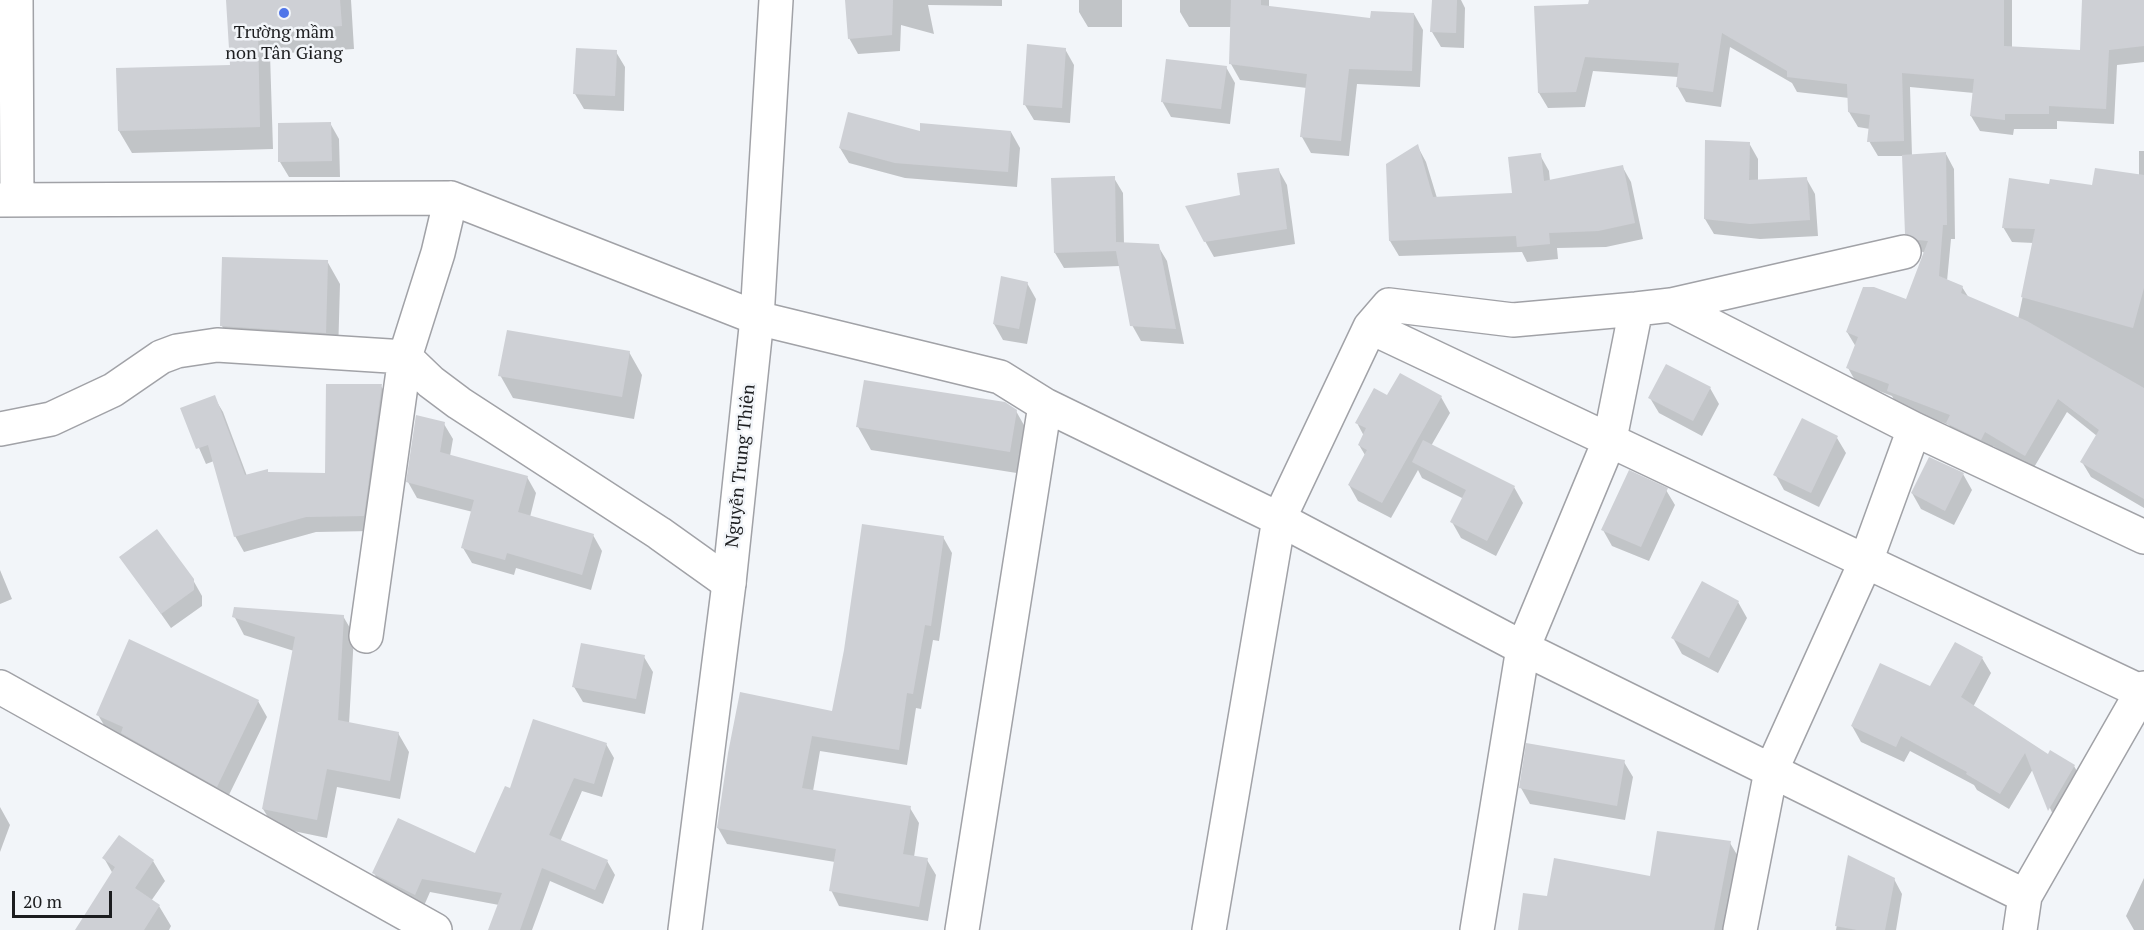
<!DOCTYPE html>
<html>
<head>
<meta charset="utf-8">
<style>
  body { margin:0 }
  #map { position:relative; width:2144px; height:930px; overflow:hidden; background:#f2f5f9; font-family:"PT Serif",serif }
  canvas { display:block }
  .scale { position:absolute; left:12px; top:891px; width:100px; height:27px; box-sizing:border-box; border:3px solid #1c1d1f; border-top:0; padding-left:8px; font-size:18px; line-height:21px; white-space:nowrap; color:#1c1d1f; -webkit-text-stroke:4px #f2f5f9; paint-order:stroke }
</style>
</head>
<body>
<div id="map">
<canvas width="2144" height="930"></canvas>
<div class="scale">20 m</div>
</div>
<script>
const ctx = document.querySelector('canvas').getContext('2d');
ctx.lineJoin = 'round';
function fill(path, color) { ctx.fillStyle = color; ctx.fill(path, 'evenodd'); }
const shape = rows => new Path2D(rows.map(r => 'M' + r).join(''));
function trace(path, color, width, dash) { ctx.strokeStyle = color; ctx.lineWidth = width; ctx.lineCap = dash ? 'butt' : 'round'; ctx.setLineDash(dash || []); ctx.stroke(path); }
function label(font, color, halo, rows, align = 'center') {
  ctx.font = font + ' "PT Serif",serif'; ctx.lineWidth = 5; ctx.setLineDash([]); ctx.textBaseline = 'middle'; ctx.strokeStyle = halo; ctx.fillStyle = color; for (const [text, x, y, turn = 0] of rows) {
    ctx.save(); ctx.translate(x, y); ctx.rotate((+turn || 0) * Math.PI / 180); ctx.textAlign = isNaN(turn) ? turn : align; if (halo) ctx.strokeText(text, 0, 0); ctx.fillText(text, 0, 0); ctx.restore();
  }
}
fill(shape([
  [228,0,351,0,354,49,270,54,273,149,132,153,119,131,232,67],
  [846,0,1002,0,1002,6,928,5,934,34,901,25,900,51,858,54,849,38],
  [1079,0,1122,0,1122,27,1088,27,1079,12],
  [1180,0,1269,0,1269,7,1372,20,1414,14,1423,30,1420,87,1357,84,1349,156,1311,153,1302,137,1307,88,1240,80,1231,64,1232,27,1189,27,1180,12],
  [1433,0,1461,0,1465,8,1464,48,1441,47,1432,32],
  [1590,0,2012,0,2012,48,2081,52,2084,0,2144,0,2144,62,2117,65,2114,124,2057,121,2057,129,2014,129,2013,135,1980,131,1971,116,1974,93,1910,87,1912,156,1946,154,1954,169,1955,239,1951,239,1947,281,1962,287,1969,298,2018,319,2034,243,2012,242,2003,227,2050,186,2093,187,2139,176,2139,151,2144,151,2144,508,2091,477,2082,462,2097,436,2067,412,2033,469,1993,446,1989,454,1956,438,1949,425,1897,405,1892,396,1856,382,1848,368,1856,347,1847,332,1907,301,1925,253,1916,249,1907,233,1903,156,1878,156,1869,141,1870,129,1858,127,1849,112,1849,98,1797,92,1792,83,1730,47,1721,107,1686,102,1677,86,1678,77,1593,71,1585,107,1548,108,1539,93,1536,8,1590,5],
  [1065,49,1074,65,1070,123,1034,120,1025,105],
  [616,52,625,67,624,111,584,109,575,94],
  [1226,67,1235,83,1230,124,1171,117,1162,101],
  [330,123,339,139,340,177,289,177,280,162],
  [1011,132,1020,148,1017,187,905,178,849,163,840,148,921,133],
  [1749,143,1758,159,1758,181,1806,178,1815,194,1818,236,1760,239,1714,234,1705,219],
  [1418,147,1426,162,1437,198,1513,194,1540,155,1549,171,1550,181,1622,166,1631,182,1643,239,1606,247,1557,248,1558,259,1527,262,1522,252,1399,256,1390,241],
  [1278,169,1287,185,1295,244,1214,257,1205,241,1242,196],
  [1114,178,1123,193,1124,244,1158,246,1167,261,1184,344,1141,341,1132,325,1120,266,1064,268,1055,253],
  [327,261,340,284,338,355,235,349,222,326],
  [1027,283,1036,299,1027,344,1003,340,994,324],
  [629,352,642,375,634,419,513,398,500,375],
  [381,386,390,401,372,531,316,532,244,552,235,536,214,461,206,464,182,409,214,397,223,412,247,476,326,475],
  [1710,388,1719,404,1702,436,1659,413,1650,398],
  [1387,397,1441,397,1450,413,1431,446,1514,487,1523,503,1496,556,1461,538,1452,522,1464,499,1422,478,1418,470,1391,518,1358,501,1349,485,1365,455,1359,445,1364,436,1357,423],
  [1016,411,1029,434,1023,474,871,450,858,427],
  [1802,420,1837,438,1846,453,1819,507,1784,490,1775,474],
  [444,424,453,439,450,456,527,477,536,493,530,517,593,535,602,551,591,590,516,568,514,575,472,563,463,548,473,512,417,498,408,482],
  [1963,474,1972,490,1954,525,1921,509,1912,493],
  [1666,490,1675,505,1649,561,1612,546,1603,530],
  [943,537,952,553,939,641,933,640,921,709,916,708,907,765,820,751,813,791,910,808,919,823,914,857,927,860,936,875,928,921,839,906,831,890,835,862,727,844,718,828,833,712],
  [121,557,193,580,202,596,202,606,171,628],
  [0,570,12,599,0,604],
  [1702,584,1738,602,1747,618,1718,673,1682,654,1673,638],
  [234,616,343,616,354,635,349,724,398,733,409,752,400,799,337,787,327,838,274,827,263,809,294,651,244,635],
  [644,657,653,672,645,714,583,702,574,687],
  [1982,658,1991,673,1973,707,2048,756,2051,752,2074,766,2083,782,2057,824,2033,769,2009,809,1977,790,1974,785,1910,751,1904,762,1861,742,1852,726,1931,688],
  [258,701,267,717,226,801,107,730,98,715],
  [606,744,614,758,602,797,582,791,560,842,607,861,615,875,603,904,550,881,532,930,492,930,499,905,430,892,423,908,382,888,374,873,476,855,511,790],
  [1624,762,1633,777,1625,820,1530,804,1521,788],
  [0,807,10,825,0,852],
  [1730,843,1739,858,1726,930,1519,930,1548,898,1651,877],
  [1849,857,1894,879,1902,894,1896,930,1836,930],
  [104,858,153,861,165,881,151,901,159,906,171,926,169,930,76,930,113,874],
  [2144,878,2144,930,2134,930,2126,916]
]), '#0003');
fill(shape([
  [226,0,340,0,342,26,258,31,260,127,118,131,116,68,230,65],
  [845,0,893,0,892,35,848,39],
  [1231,0,1261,0,1261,5,1370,18,1371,11,1414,13,1412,71,1349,69,1341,141,1300,137,1307,74,1229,64],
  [1432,0,1457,0,1456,33,1430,32],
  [1589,0,2004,0,2004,46,2080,50,2082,0,2144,0,2144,46,2109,50,2106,109,2049,106,2049,114,2005,114,2005,120,1970,116,1974,79,1902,73,1904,141,1867,142,1870,115,1848,112,1847,84,1787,77,1787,71,1722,33,1713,92,1676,87,1679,63,1585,57,1576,92,1538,93,1534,6,1588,4],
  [1027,44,1066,48,1062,108,1023,105],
  [576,48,617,50,615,96,573,94],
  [1166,59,1227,66,1221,109,1161,102],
  [848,112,920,131,920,123,1011,131,1008,172,895,163,839,148],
  [331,122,332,161,278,162,278,123],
  [1705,140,1750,142,1749,180,1807,177,1810,220,1750,224,1704,219],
  [1418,144,1433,197,1512,193,1508,157,1541,153,1544,181,1623,165,1635,223,1598,231,1549,233,1550,244,1517,247,1516,236,1389,241,1386,164],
  [1946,152,1947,225,1943,225,1939,276,1963,286,1961,293,2027,321,2144,388,2144,499,2080,462,2099,430,2058,399,2025,456,1985,432,1981,440,1946,423,1950,415,1887,391,1889,384,1846,368,1858,337,1846,332,1863,287,1874,287,1906,299,1928,241,1918,240,1905,234,1902,155],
  [1279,168,1287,229,1204,242,1185,206,1240,195,1237,173],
  [2095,168,2144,175,2144,288,2133,328,2021,297,2035,229,2002,228,2009,178,2049,184,2050,179,2092,185],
  [1115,176,1116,242,1159,244,1176,329,1130,326,1116,251,1054,253,1051,178],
  [222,257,328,260,326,333,220,326],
  [1001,276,1028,282,1019,329,993,324],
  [507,330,630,351,622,397,498,376],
  [1666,364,1711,387,1693,421,1648,398],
  [1400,373,1442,396,1382,503,1348,485,1367,450,1358,445,1366,428,1355,423,1374,388,1387,395],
  [864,380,1005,402,1017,410,1010,452,856,427],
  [326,384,382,384,364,516,306,517,234,537,208,445,196,449,180,408,215,395,245,475,268,469,268,472,325,473],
  [416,415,445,422,440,452,528,476,518,512,594,534,582,575,507,553,505,560,461,548,474,500,406,482],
  [1802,418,1838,436,1811,493,1773,475],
  [1423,440,1515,486,1487,541,1450,522,1466,490,1412,462],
  [1929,457,1964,473,1945,511,1911,493],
  [1629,470,1668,488,1641,547,1601,530],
  [862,524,944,536,931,626,925,625,913,694,907,693,899,750,812,736,802,788,911,806,903,854,928,858,919,907,829,891,836,849,717,828,728,753,740,692,832,711,844,650],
  [157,529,194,579,194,590,161,614,119,557],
  [1702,581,1739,601,1709,658,1671,638],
  [234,607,344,615,338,720,399,732,390,781,327,769,317,820,262,809,295,637,232,617],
  [129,639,259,700,217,787,121,733,123,727,96,715],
  [1955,642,1983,657,1961,697,2048,754,2050,750,2075,765,2048,811,2025,753,2000,794,1966,774,1967,772,1901,736,1896,747,1851,726,1880,663,1930,686],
  [581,643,645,655,636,699,572,687],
  [533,719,607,743,594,784,574,778,549,835,608,860,595,890,542,868,520,930,488,930,502,893,422,879,415,895,372,873,398,818,475,853,505,786,510,788],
  [1526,743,1625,760,1617,806,1519,788],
  [1657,831,1731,841,1714,930,1518,930,1523,893,1547,896,1554,858,1650,876],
  [119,835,154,860,135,888,160,905,144,930,75,930,115,867,102,858],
  [1848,855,1895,878,1885,930,1857,930,1835,926]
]), '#ced0d5');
const street = shape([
  [16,0,17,200],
  [0,200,451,198,757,318,1000,377,1045,405,1279,519,1523,648,2025,896],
  [1671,305,1914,429,2144,537],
  [1370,327,2142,692],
  [0,429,51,419,113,390,161,357,177,351,217,345,405,357,431,382,459,403,659,533,729,583],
  [366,636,405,357,438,253,451,198],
  [0,687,435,930],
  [962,930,1045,405],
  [1209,930,1279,519,1370,327,1389,305,1513,320,1636,309,1671,305,1904,252],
  [1477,930,1523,648,1610,439,1636,309],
  [1740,930,1771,771,1866,561,1914,429],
  [2020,930,2025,896,2144,688]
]);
const secondary = shape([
  [685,930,729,583,757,318,776,0]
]);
trace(street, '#a1a2a7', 36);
trace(secondary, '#a1a2a7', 36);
trace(street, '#fff', 33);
trace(secondary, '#fff', 33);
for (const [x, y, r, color] of [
  [284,13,6,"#4f75e9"]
]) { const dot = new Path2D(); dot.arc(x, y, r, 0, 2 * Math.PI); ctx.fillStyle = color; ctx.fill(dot); trace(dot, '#f2f5f9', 2); }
label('18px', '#1c1d1f', '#f2f5f9', [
  ["Trường mầm",284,33],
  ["non Tân Giang",284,54]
]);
label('18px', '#1c1d1f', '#f2f5f9', [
  ["Nguyễn Trung Thiên",741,466,-84]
]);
</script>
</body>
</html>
